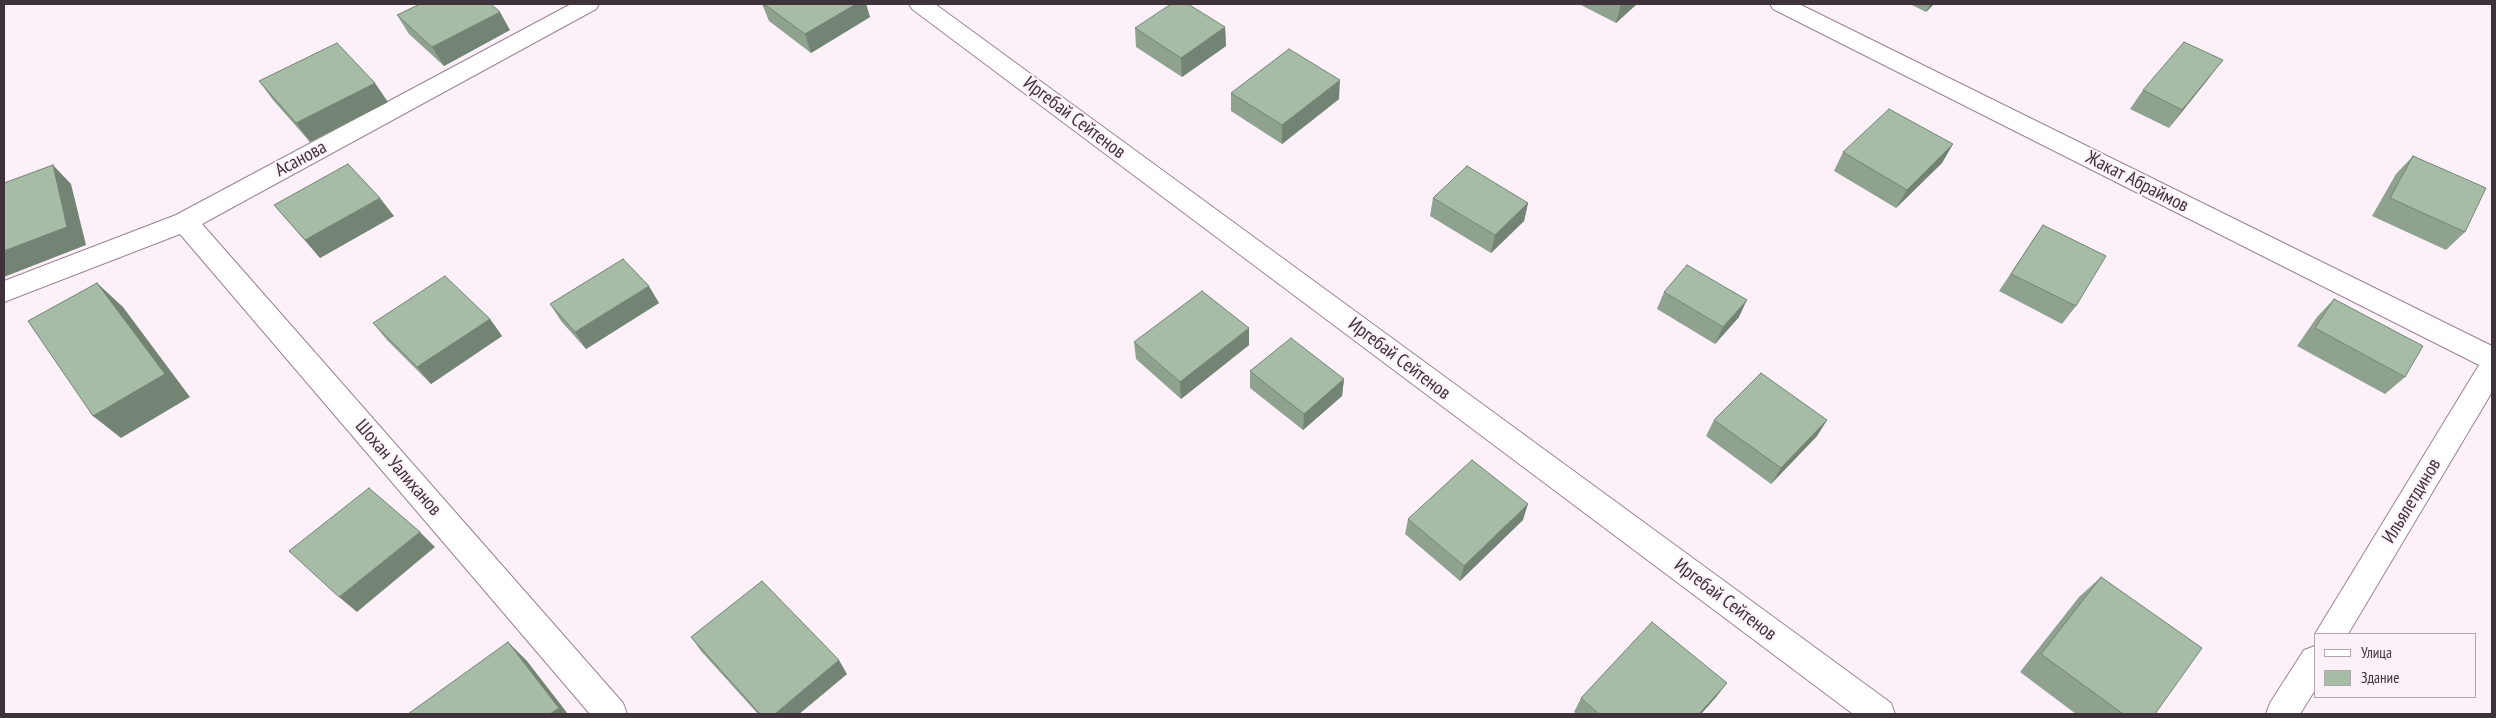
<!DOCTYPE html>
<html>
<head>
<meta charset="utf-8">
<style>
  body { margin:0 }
  #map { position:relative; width:2496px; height:718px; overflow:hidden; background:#fdf1f9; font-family:"PT Sans Narrow",sans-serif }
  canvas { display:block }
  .frame { position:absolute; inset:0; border:5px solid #3e333a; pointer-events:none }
  .legend { position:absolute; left:2314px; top:633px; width:162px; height:65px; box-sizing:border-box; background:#fdf1f9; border:1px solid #b1a5ad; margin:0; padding:6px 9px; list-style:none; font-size:15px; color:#3e333a }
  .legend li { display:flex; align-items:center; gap:10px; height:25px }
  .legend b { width:25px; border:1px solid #b1a5ad }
</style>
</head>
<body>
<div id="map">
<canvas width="2496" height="718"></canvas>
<div class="frame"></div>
<ul class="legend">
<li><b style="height:6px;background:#fff"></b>Улица</li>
<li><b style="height:14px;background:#a6bca6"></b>Здание</li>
</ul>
</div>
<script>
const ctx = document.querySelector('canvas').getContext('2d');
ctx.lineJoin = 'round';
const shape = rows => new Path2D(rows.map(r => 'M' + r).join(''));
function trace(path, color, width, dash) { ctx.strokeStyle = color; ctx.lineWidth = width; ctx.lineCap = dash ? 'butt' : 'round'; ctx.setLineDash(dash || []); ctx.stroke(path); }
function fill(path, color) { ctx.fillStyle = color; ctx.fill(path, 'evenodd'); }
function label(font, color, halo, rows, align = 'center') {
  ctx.font = font + ' "PT Sans Narrow",sans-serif'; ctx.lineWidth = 4; ctx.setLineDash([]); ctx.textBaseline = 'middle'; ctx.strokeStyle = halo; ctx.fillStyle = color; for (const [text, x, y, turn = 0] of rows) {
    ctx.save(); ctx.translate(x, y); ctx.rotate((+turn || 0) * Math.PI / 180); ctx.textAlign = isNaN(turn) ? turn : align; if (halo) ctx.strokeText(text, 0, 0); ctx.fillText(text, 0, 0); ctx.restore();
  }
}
const street = shape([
  [571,4,599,4,596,9,202,224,623,703,627,714,590,714,180,234,4,302,4,281,176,215,571,4],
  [909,4,935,4,1891,703,1895,714,1853,714,912,9,909,4],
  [1770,4,1799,4,2492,346,2492,392,2348,634,2315,634,2479,365,1773,9,1770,4],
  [2315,646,2315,690,2300,714,2266,714,2270,703,2304,650,2315,646]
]);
trace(street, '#9b8293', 2);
fill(street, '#fff');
fill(shape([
  [762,4,866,4,870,17,811,53,769,21],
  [1579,4,1637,4,1616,23],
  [1910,4,1934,4,1926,12],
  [397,15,510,30,444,66,409,34],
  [1225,27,1226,46,1182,77,1136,47,1135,28],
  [2209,78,2169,128,2130,109,2143,90],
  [259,81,388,102,310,142,273,100],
  [1231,93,1339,99,1282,144,1231,111],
  [1953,144,1942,163,1896,208,1834,171,1843,152],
  [2413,156,2465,232,2446,250,2372,216,2396,174],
  [1433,198,1528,203,1524,221,1491,253,1430,216],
  [274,205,394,216,320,258],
  [2043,225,2076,306,2062,324,1999,291],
  [1664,292,1739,317,1715,344,1657,309],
  [2334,299,2405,377,2385,394,2297,346,2317,317],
  [659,303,586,349,561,321,550,304],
  [490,319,502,336,431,384,387,340,373,323],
  [1249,328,1249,345,1181,399,1136,359,1134,342],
  [1250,371,1344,379,1342,396,1303,430,1250,388],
  [1714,420,1827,420,1817,436,1771,484,1706,436],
  [1408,519,1523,520,1460,581,1405,534],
  [2101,577,2155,714,2076,714,2020,672,2079,597],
  [691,637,847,674,799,714,758,714,701,651],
  [1717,696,1701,714,1577,714,1574,712,1581,698]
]), '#8fa28f');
fill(shape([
  [856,4,866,4,870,17,811,53,805,34],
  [1621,4,1637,4,1616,23],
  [1930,4,1934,4,1926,12],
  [500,12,510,30,444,66,432,47],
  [1225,27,1226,46,1182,77,1181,58],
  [2223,60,2209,78,2169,128,2182,110],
  [1340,80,1339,99,1282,144,1282,125],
  [375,83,388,102,310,142,296,123],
  [1953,144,1942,163,1896,208,1907,190],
  [53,165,71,184,86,245,4,277,4,251],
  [380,198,394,216,320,258,305,240],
  [1528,203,1524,221,1491,253,1495,235],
  [97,283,123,307,190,397,121,438,93,416],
  [649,286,659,303,586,349,575,332],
  [1747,300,1739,317,1715,344,1723,327],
  [490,319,502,336,431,384,417,367],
  [1249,328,1249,345,1181,399,1180,382],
  [1344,379,1342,396,1303,430,1304,414],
  [1827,420,1817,436,1771,484,1781,468],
  [1528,504,1523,520,1460,581,1464,566],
  [420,532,435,547,357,612,339,597],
  [508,642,527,661,568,714,550,714],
  [839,660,847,674,799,714,775,714],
  [1727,683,1717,696,1701,714,1699,714]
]), '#748474');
const building = shape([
  [420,4,491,4,500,12,432,47,397,15,420,4],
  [764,4,856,4,805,34,764,4],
  [1171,4,1188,4,1225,27,1181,58,1135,28,1171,4],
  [2184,42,2223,60,2182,110,2143,90,2184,42],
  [337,43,375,83,296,123,259,81,337,43],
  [1289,49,1340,80,1282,125,1231,93,1289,49],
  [1889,109,1953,144,1907,190,1843,152,1889,109],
  [2413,156,2486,188,2465,232,2390,198,2413,156],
  [348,164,380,198,305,240,274,205,348,164],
  [53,165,67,227,4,251,4,183,53,165],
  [1467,166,1528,203,1495,235,1433,198,1467,166],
  [2043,225,2106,256,2076,306,2011,274,2043,225],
  [623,259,649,286,575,332,550,304,623,259],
  [1687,265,1747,300,1723,327,1664,292,1687,265],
  [445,276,490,319,417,367,373,323,445,276],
  [97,283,165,374,93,416,28,321,97,283],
  [1202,291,1249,328,1180,382,1134,342,1202,291],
  [2334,299,2423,346,2405,377,2315,328,2334,299],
  [1291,338,1344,379,1304,414,1250,371,1291,338],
  [1761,373,1827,420,1781,468,1714,420,1761,373],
  [1472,460,1528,504,1464,566,1408,519,1472,460],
  [369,488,420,532,339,597,289,551,369,488],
  [2101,577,2202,648,2155,714,2123,714,2041,654,2101,577],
  [762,581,839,660,775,714,760,714,691,637,762,581],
  [1652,622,1727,683,1699,714,1599,714,1581,698,1652,622],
  [508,642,559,708,550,714,408,714,508,642]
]);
fill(building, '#a6bca6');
trace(building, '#748474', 1);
label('19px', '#3e333a', '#fdf1f9', [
  ["Иргебай Сейтенов",1074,118,37],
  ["Асанова",301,159,-28],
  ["Жакат Абраймов",2137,182,27],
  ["Иргебай Сейтенов",1399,359,37],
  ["Шохан Уалиханов",398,468,49],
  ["Ильялетдинов",2412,501,-59],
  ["Иргебай Сейтенов",1725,600,37]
]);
</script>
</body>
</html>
